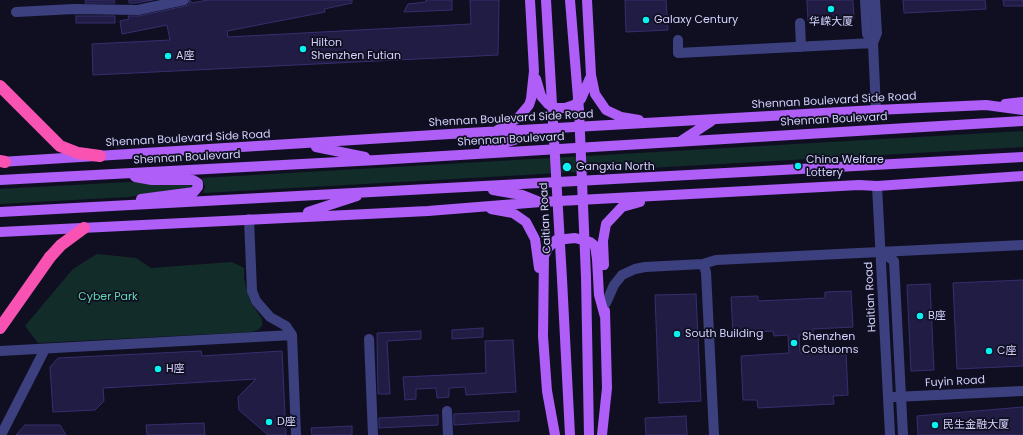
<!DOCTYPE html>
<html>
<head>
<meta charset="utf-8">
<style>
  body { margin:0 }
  canvas { display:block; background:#100f22 }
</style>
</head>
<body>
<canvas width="1023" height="435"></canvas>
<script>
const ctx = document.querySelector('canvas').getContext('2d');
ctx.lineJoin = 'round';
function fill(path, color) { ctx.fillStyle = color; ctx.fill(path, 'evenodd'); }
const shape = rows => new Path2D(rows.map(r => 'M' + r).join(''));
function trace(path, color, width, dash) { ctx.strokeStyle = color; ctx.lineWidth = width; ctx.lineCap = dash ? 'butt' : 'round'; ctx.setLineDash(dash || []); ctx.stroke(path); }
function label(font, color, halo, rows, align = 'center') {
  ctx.font = font + ' Poppins,"Noto Sans SC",sans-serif'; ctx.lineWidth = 3.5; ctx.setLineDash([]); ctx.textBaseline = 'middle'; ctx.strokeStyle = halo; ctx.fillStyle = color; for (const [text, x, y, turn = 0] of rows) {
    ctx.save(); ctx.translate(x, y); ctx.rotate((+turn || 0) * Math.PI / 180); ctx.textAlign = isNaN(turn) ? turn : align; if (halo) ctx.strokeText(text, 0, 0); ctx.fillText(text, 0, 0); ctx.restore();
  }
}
fill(shape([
  [1023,131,1023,147,203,193,205,187,202,178],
  [128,182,193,184,193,187,128,197,0,204,0,189],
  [97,254,136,258,151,268,232,262,244,268,244,279,250,301,262,319,262,326,258,330,251,332,38,343,25,326,73,269]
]), '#122c29');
const building = shape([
  [86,0,114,0,115,3,85,3,86,0],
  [129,0,153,0,137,3,129,3,129,0],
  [190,0,192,3,208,0,352,0,352,3,324,9,325,12,227,31,228,37,471,24,470,0,499,0,498,55,93,75,92,44,170,40,167,25,122,34,120,21,129,19,128,16,139,16,185,6,189,5,190,0],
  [426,0,452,0,452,10,404,12,408,4,426,2,426,0],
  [625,0,666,0,668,30,626,32,625,0],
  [807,0,853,0,854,19,808,21,807,0],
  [903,0,985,0,986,9,904,13,903,0],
  [1003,0,1023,0,1023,6,1004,6,1003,0],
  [76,16,115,16,115,23,76,23,76,16],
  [1023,280,1023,366,957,369,953,283,1023,280],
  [930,284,934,370,911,371,907,285,930,284],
  [851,291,853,327,813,329,813,334,799,335,800,353,846,351,848,395,833,396,834,404,758,408,757,400,743,400,741,356,789,353,788,335,774,336,773,331,733,333,731,297,758,296,758,301,825,298,825,292,851,291],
  [696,294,701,401,659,403,655,295,696,294],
  [483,328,483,337,452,339,452,330,483,328],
  [421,331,421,339,387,341,390,394,378,394,377,333,421,331],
  [513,340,516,392,466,395,465,387,449,388,449,397,437,398,436,388,416,389,416,399,405,400,403,377,486,373,485,341,513,340],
  [201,351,202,356,282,351,286,435,268,435,239,410,238,397,256,379,103,388,104,401,95,410,53,412,50,367,58,358,201,351],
  [1023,407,1023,435,918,435,917,416,1023,407],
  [519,411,519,421,454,425,454,414,519,411],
  [438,415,438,425,379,428,379,418,438,415],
  [686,416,687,435,646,435,645,418,686,416],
  [204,423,205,435,147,435,146,425,204,423],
  [25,425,60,425,66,435,16,435,25,425],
  [352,426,352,435,312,435,311,428,352,426]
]);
fill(building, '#201c43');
trace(building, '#352f6e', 1);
trace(shape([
  [865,0,867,34,873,43],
  [875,0,877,33,873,43,876,110],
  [16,12,74,9,138,10,184,0],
  [800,23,801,47],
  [678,40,678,53,873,43],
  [877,186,890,435],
  [249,219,252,291,256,301,270,317,286,326,292,335,296,435],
  [881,252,894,261,903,435],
  [703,264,706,272,714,435],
  [606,303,614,285,622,275,635,269,645,267,703,264,716,260,1023,245],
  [369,339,373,435],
  [0,351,292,335],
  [894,397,1023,391],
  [447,411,448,435],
  [1,435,45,349]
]), '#3c407f', 10);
trace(shape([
  [587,0,591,75,595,94,606,110,621,117,639,120],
  [536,79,541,96,548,104,556,108,565,108,574,105,581,99,590,78],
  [1005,104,1023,102],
  [496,131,518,118,529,105,531,99,534,71,530,0],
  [681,141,713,120],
  [316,147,365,157],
  [484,149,534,134],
  [0,162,450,134,876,110,986,105,1023,110],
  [135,177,152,180,193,180,198,183,198,187,194,192,141,199],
  [0,180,377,160,1023,121],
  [493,190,522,195,537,201],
  [491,209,513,213,526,222,535,239,539,268],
  [0,212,1023,157],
  [308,212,357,196],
  [0,232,428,211,541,202,859,185,877,186,1023,176],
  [604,265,603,241,606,224,622,207,640,202],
  [586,277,589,435],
  [562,279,570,435],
  [555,435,547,391,543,336,544,256,548,248,556,240,575,238,590,242,595,246,597,259,599,295,605,317],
  [602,435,607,388,605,311]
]), '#af5ef8', 10);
trace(shape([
  [0,86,60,146,78,153,100,156],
  [0,161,5,162],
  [50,257,61,245,84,228]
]), '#f852b2', 12);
trace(shape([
  [546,0,562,279],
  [570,0,579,110,586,277]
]), '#af5ef8', 10);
trace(shape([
  [0,328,50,257]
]), '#f852b2', 12);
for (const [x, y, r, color] of [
  [831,9,4,"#0af1f1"],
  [646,20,4,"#0af1f1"],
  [303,49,4,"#0af1f1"],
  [168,56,4,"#0af1f1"],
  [798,166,4,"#0af1f1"],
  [567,167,5,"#0af1f1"],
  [920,316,4,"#0af1f1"],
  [677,334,4,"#0af1f1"],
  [794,343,4,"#0af1f1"],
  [989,351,4,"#0af1f1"],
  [158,369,4,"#0af1f1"],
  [269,422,4,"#0af1f1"],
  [935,425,4,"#0af1f1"]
]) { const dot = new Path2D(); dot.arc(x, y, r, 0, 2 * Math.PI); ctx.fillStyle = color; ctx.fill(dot); trace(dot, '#100f22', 1.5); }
label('11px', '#d3d2fd', '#100f22', [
  ["Galaxy Century",654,20],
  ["华嵘大厦",831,22,"center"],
  ["Hilton",311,43],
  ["Shenzhen Futian",311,56],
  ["A座",176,56],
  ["China Welfare",806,160],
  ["Lottery",806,173],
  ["Gangxia North",576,167],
  ["B座",928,316],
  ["South Building",685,334],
  ["Shenzhen",802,337],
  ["Costuoms",802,350],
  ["C座",997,351],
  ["H座",166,369],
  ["D座",277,422],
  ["民生金融大厦",943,425]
], 'left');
label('11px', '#d3d2fd', '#100f22', [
  ["Shennan Boulevard Side Road",834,101,-3],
  ["Shennan Boulevard Side Road",511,119,-3],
  ["Shennan Boulevard",834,120,-3],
  ["Shennan Boulevard Side Road",188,139,-3],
  ["Shennan Boulevard",511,140,-3],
  ["Shennan Boulevard",187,158,-3],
  ["Caitian Road",546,218,-93],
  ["Haitian Road",871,297,-93],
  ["Fuyin Road",955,382,-3]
]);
label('11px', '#61dab0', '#100f22', [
  ["Cyber Park",108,297]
]);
</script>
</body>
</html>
